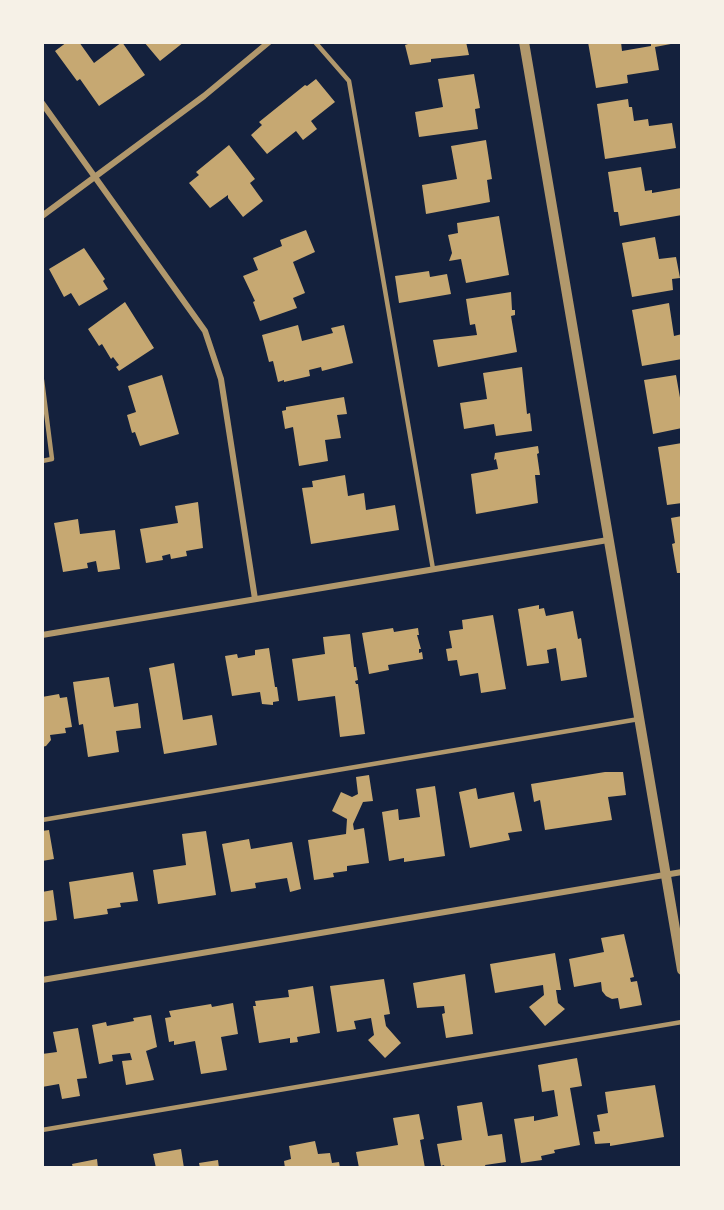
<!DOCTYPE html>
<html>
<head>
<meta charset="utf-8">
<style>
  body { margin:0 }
  #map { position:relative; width:724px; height:1210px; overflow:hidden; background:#14213d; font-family:Barlow,sans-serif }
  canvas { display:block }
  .frame { position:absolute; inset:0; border:44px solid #f6f1e7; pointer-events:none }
</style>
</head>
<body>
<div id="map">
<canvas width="724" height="1210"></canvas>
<div class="frame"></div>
</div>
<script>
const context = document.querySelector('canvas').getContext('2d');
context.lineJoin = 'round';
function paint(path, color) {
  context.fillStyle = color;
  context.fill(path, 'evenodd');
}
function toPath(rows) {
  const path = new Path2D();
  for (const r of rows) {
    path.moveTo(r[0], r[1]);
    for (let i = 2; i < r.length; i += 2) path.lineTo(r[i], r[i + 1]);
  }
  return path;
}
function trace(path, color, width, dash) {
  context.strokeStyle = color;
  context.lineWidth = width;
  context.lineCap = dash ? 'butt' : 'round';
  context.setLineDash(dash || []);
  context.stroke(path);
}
paint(toPath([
  [67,42,79,42,94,63,122,42,145,75,99,106,80,79,77,81,55,51],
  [144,42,184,42,160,61],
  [408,42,466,42,469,55,431,59,431,62,410,65,405,45,408,44],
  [588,42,621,42,622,51,651,46,651,42,676,43,655,47,659,70,627,75,628,83,596,88],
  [474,74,480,108,475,109,478,129,419,137,415,112,443,107,438,79],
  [316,79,335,102,311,121,317,129,303,140,296,131,267,154,251,135,262,125,259,122,305,85,307,86],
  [628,99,629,107,632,107,634,121,648,119,649,126,672,123,676,148,605,159,597,104],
  [486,140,492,179,487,180,490,202,426,214,422,185,457,179,451,146],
  [229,145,255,179,250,183,263,201,243,217,228,198,228,195,210,208,189,183,199,175,196,172],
  [641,167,645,191,652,190,652,193,681,188,682,215,620,226,618,212,614,212,608,172],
  [499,216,509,275,466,283,461,259,449,261,452,253,448,235,458,233,457,223],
  [306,230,315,252,293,262,305,293,293,298,297,308,260,321,253,302,255,301,243,276,258,270,253,258,282,246,280,240],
  [655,237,659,259,676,257,680,278,672,279,673,290,632,297,622,243],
  [84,248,105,279,103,281,108,289,79,306,71,293,64,297,49,269],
  [429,271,430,277,447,274,451,294,399,303,395,276],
  [511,292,512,310,515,310,515,315,511,316,517,352,438,367,433,340,477,335,475,324,470,325,466,299],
  [125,302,154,348,119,371,116,367,119,365,113,357,111,359,102,344,99,346,88,329],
  [669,303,674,336,682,334,682,359,642,366,632,310],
  [298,325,302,341,333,333,331,328,344,325,353,363,322,371,321,367,309,370,310,376,284,382,284,380,278,382,273,361,269,362,262,335],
  [522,367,527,414,530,413,532,431,496,436,494,424,464,429,460,403,487,399,483,373],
  [162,375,179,434,140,446,135,432,132,433,127,415,136,412,128,386],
  [676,375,682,409,682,428,653,434,644,380],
  [344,397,347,414,337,415,341,438,325,440,328,461,299,466,293,427,285,429,282,411,286,410,286,407],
  [682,443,682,503,667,505,658,447],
  [538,446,539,453,537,454,540,475,535,475,538,503,476,514,471,474,498,469,496,459,494,460,495,453],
  [345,475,348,496,364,493,366,510,395,505,399,530,311,544,302,488,313,487,312,481],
  [198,502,203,548,186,551,187,556,171,559,170,554,162,556,163,560,146,563,140,529,178,523,175,506],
  [682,516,682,573,677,573,672,544,675,543,671,518],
  [78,519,80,534,115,530,120,569,98,572,96,561,87,563,88,568,63,572,54,523],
  [539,605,539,609,544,608,546,616,573,611,578,639,581,638,587,677,561,681,556,648,547,650,549,663,527,666,518,609],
  [493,615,506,689,481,693,478,673,460,676,457,660,448,661,446,649,452,648,449,631,463,629,462,620],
  [393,628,394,632,418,628,419,635,417,635,421,649,419,649,419,653,422,652,423,659,388,665,389,670,369,674,362,633],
  [350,634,354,667,356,667,358,680,355,681,356,684,358,684,365,734,340,737,335,696,298,701,292,659,325,654,323,637],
  [269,648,275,687,277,687,279,701,273,702,273,705,262,704,260,692,232,696,225,656,237,654,238,658,255,655,255,650],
  [174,663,183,720,212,715,217,745,164,754,149,668],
  [109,677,114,707,138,703,141,728,116,731,119,752,88,757,83,724,79,725,73,682],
  [59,694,60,698,67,697,72,727,65,728,66,733,50,735,51,740,46,746,42,747,42,697],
  [605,772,623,772,626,795,608,797,612,820,545,830,540,800,534,802,531,784],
  [369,775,373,801,363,802,353,824,354,830,364,828,369,863,347,866,347,871,333,873,334,877,314,880,308,840,346,834,347,819,332,811,341,792,352,797,358,794,356,777],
  [435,786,445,856,404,862,404,858,389,861,382,812,398,809,399,820,420,817,416,789],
  [476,788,478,799,514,792,522,831,508,833,510,840,470,848,459,792],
  [49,830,54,859,42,861,42,831],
  [206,831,216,895,158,904,153,870,186,865,182,834],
  [249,839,251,849,292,842,301,889,290,892,287,878,255,883,256,888,231,892,222,844],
  [133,872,138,901,120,903,121,907,107,909,108,914,74,919,69,882],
  [53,890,57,920,42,922,42,892],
  [624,934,634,977,630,978,631,982,637,981,642,1005,620,1009,618,998,612,999,606,996,602,991,601,982,574,987,569,959,604,952,601,938],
  [555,953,561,990,556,990,558,1003,565,1009,545,1026,529,1007,544,995,543,985,495,993,490,964],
  [465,974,473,1034,446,1038,442,1014,445,1013,444,1006,417,1008,413,983],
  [384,979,390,1014,384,1015,386,1026,401,1043,385,1058,368,1040,374,1035,371,1018,354,1021,356,1029,337,1032,330,986],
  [313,986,320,1033,297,1037,298,1042,290,1043,290,1038,259,1043,253,1006,256,1006,255,1001,289,997,288,990],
  [233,1003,238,1034,221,1037,227,1070,201,1074,195,1041,174,1045,174,1041,169,1042,165,1018,171,1017,169,1011,211,1004,212,1007],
  [151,1015,157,1047,146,1051,154,1080,126,1085,122,1061,132,1060,130,1053,112,1055,113,1061,99,1064,92,1025,106,1022,107,1026,134,1021,133,1018],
  [78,1028,87,1078,77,1079,80,1096,62,1099,59,1084,42,1087,42,1054,57,1052,53,1032],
  [577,1058,582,1086,570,1088,580,1145,554,1150,555,1153,541,1156,542,1160,521,1163,514,1119,534,1116,534,1121,558,1116,554,1090,542,1092,538,1065],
  [655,1085,664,1137,610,1146,610,1143,595,1144,593,1132,600,1131,597,1115,608,1113,605,1092],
  [482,1102,488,1136,502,1134,506,1162,485,1165,486,1168,445,1168,444,1165,441,1166,437,1144,462,1140,457,1106],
  [419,1114,424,1139,420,1140,425,1168,359,1168,356,1152,398,1145,393,1118],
  [315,1141,318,1154,330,1153,332,1163,339,1162,340,1168,285,1168,284,1161,291,1159,289,1146],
  [181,1149,184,1168,156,1168,153,1154],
  [97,1159,98,1168,73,1168,72,1164],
  [218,1160,219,1168,200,1168,199,1163]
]), '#c6a872');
trace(toPath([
  [315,42,349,81,433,569],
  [42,380,52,459,42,461],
  [42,820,639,719],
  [42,1130,682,1022]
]), '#b1986c', 4.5);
trace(toPath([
  [42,103,205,331,221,379,255,599],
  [42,216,204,96,269,42],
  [42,635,608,540],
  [42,980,682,872]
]), '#b1986c', 6);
trace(toPath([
  [524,42,682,970]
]), '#b1986c', 10);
</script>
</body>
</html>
